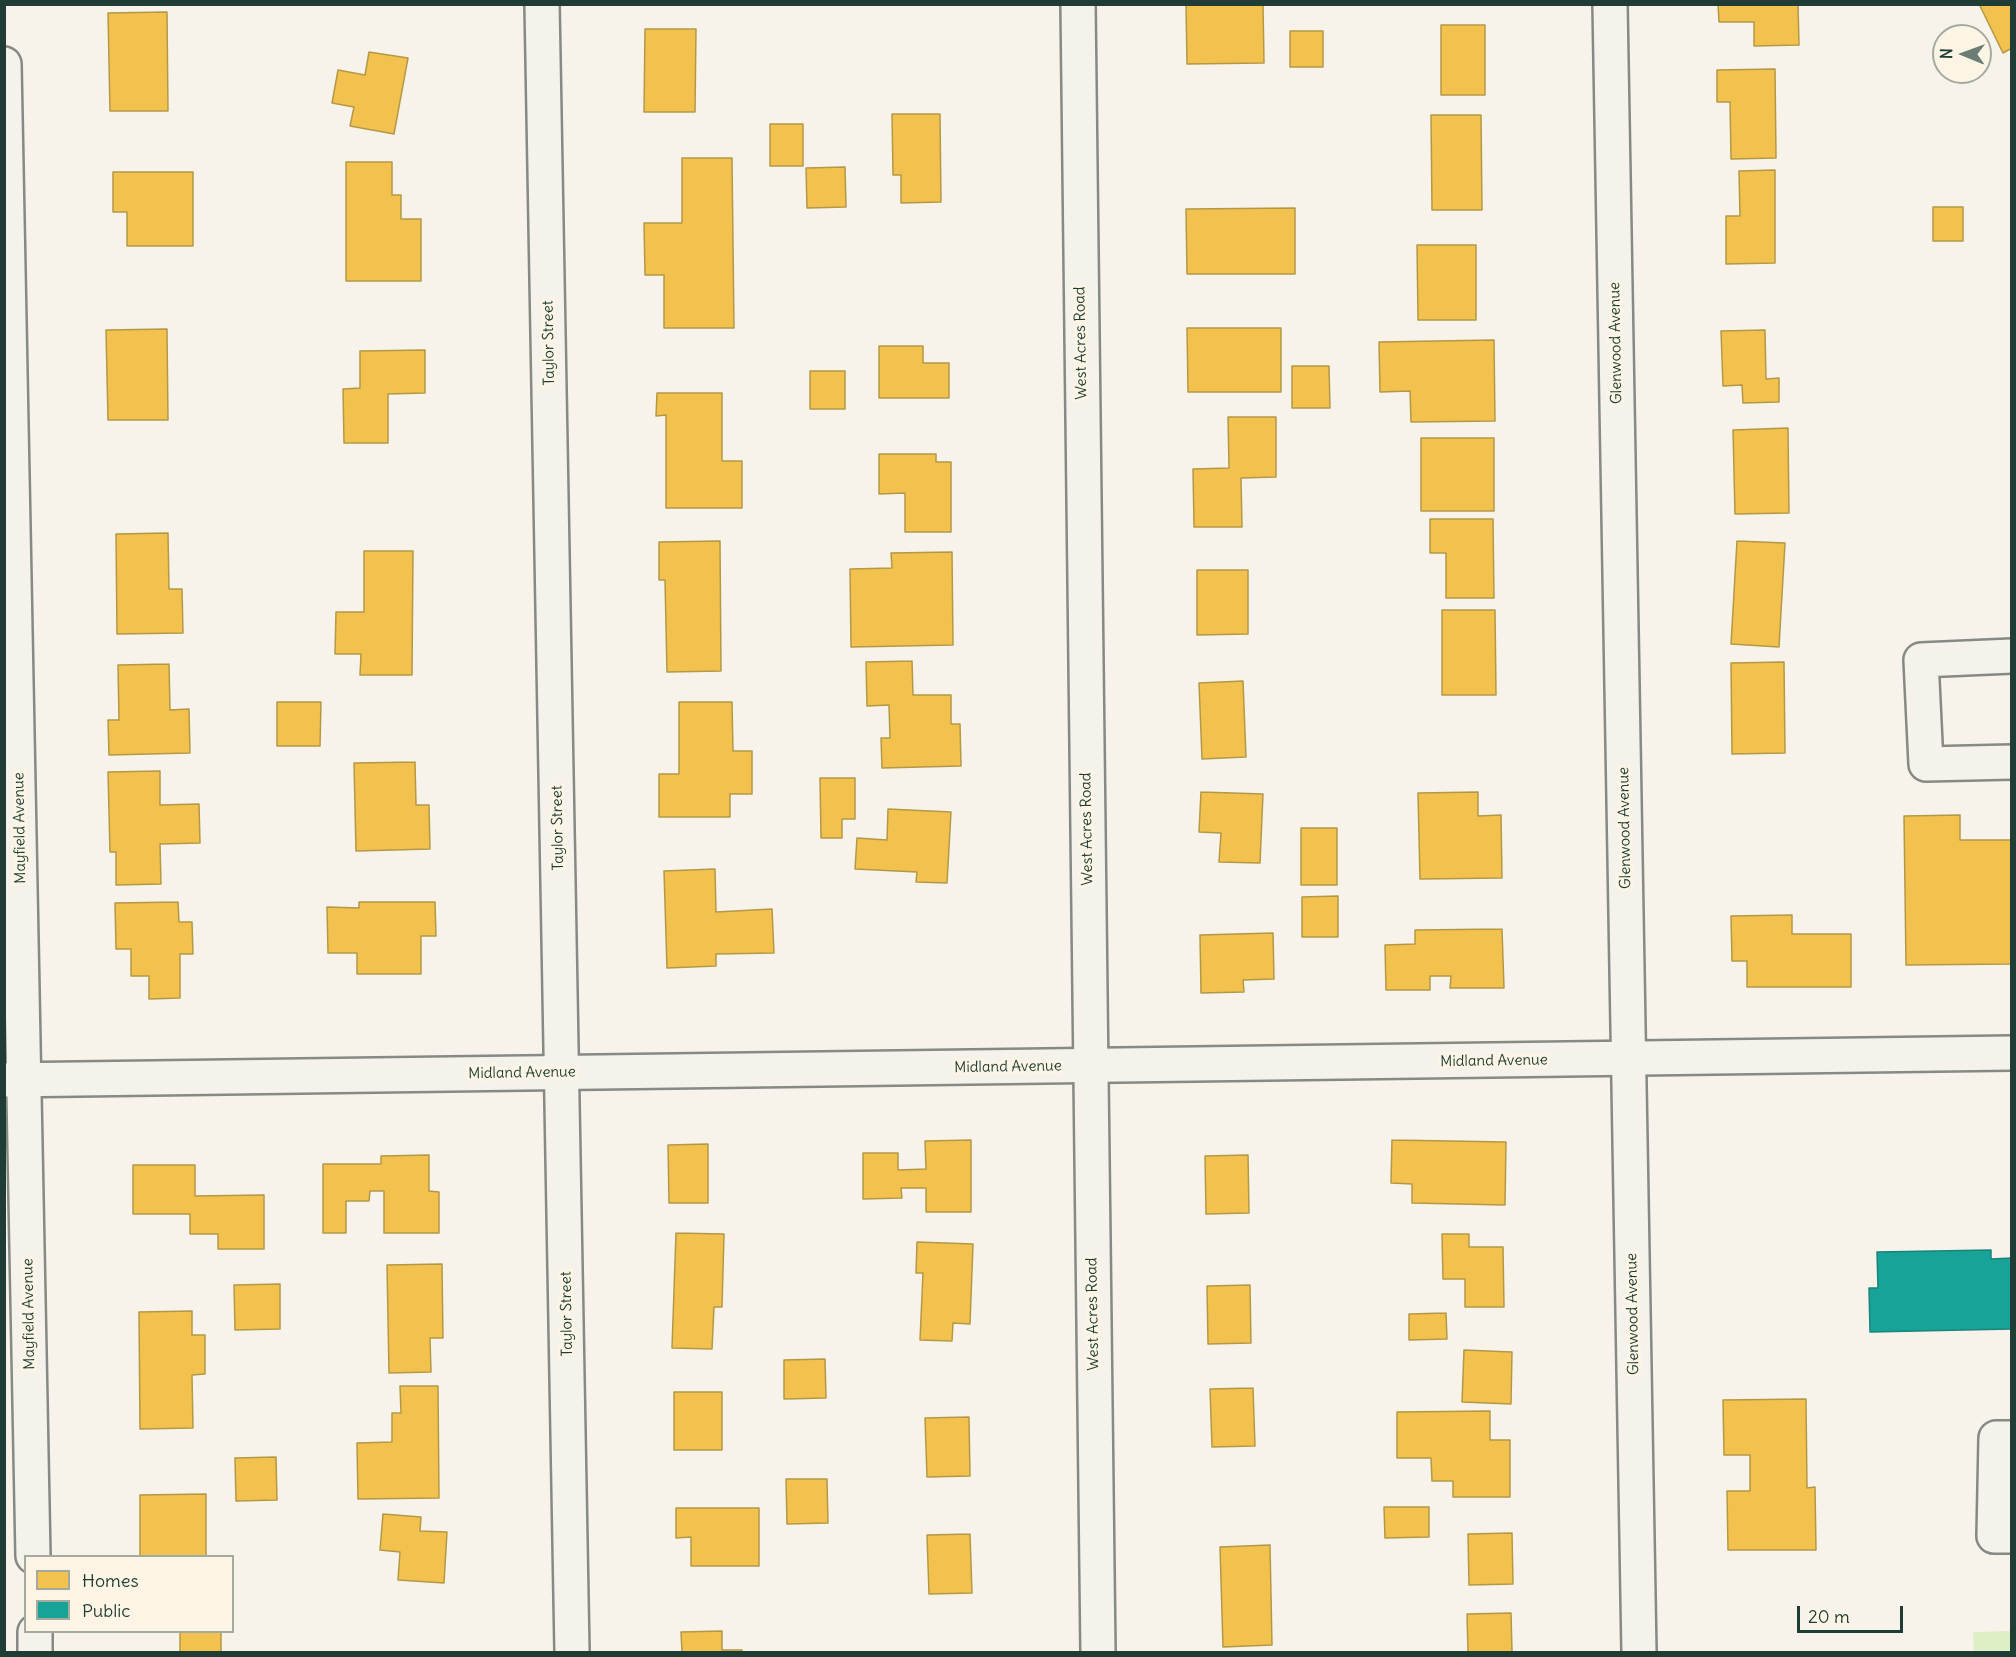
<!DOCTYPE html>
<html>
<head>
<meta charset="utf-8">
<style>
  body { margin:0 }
  #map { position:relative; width:2016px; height:1657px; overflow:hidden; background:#f7f3ea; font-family:Delius,sans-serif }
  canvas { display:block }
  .frame { position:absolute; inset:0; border:6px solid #1f3d34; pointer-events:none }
  .legend { position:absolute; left:24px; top:1555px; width:210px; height:78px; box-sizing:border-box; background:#fcf5e5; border:2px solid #a4ab9e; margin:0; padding:8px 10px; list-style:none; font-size:18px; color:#1f3d34 }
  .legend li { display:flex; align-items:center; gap:12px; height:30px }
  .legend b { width:30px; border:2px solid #a4ab9e }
  .north { position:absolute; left:1932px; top:24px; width:60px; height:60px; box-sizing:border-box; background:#fcf5e5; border:2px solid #a4ab9e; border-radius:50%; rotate:271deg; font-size:16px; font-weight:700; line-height:24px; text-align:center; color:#1f3d34 }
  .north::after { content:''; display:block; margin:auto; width:21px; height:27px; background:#6b7d74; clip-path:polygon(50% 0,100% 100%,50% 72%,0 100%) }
  .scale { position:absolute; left:1797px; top:1606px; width:106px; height:27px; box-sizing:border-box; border:3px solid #1f3d34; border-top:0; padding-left:8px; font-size:18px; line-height:21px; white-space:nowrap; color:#1f3d34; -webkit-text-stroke:4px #fcf5e5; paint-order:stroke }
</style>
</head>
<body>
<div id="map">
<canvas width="2016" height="1657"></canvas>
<div class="frame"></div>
<ul class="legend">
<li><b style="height:16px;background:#f2c14e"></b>Homes</li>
<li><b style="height:16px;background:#17a398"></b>Public</li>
</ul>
<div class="north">N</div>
<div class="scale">20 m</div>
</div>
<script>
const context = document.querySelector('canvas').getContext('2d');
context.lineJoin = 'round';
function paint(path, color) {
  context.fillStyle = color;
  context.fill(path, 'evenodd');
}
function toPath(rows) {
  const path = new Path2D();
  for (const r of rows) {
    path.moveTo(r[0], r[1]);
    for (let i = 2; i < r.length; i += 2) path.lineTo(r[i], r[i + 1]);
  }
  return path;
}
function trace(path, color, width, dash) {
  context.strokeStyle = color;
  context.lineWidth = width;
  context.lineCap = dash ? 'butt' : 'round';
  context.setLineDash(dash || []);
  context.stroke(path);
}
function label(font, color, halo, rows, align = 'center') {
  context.font = font + ' Delius,sans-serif';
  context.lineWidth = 6;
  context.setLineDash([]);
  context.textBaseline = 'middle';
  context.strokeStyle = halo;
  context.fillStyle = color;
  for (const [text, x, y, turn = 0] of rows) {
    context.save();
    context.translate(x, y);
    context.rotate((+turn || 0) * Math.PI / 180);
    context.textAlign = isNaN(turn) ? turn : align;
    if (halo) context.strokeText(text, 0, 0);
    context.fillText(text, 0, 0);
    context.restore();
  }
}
paint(toPath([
  [2011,1631,2011,1652,1974,1652,1973,1632]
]), '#dcefc5');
const homes = toPath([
  [1263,4,1264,63,1187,64,1186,5,1263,4],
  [1718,4,1798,4,1799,45,1754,46,1754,22,1719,22,1718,4],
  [1979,4,2012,4,2012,48,2003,53,1979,4],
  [167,12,168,111,110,111,108,13,167,12],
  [1441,25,1485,25,1485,95,1441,95,1441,25],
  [645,29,696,29,695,112,644,112,645,29],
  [1290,31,1323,31,1323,67,1290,67,1290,31],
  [369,52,408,58,394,134,350,126,354,107,332,103,338,70,365,75,369,52],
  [1775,69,1776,158,1731,159,1730,102,1717,102,1717,70,1775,69],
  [892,114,940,114,941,202,901,203,901,175,893,175,892,114],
  [1431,115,1481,115,1482,210,1432,210,1431,115],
  [770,124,803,124,803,166,770,166,770,124],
  [682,158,732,158,734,328,664,328,664,275,645,275,644,223,682,223,682,158],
  [346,162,392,162,392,195,401,195,401,219,421,219,421,281,346,281,346,162],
  [845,167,846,207,807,208,806,168,845,167],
  [1775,170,1775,263,1726,264,1726,216,1740,216,1739,171,1775,170],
  [113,172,193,172,193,246,127,246,127,212,113,212,113,172],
  [1933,207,1963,207,1963,241,1933,241,1933,207],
  [1295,208,1295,274,1187,274,1186,209,1295,208],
  [1417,245,1476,245,1476,320,1418,320,1417,245],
  [1187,328,1281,328,1281,392,1188,392,1187,328],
  [167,329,168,420,108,420,106,330,167,329],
  [1765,330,1766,379,1779,378,1779,402,1743,403,1742,385,1723,386,1721,331,1765,330],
  [1494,340,1495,421,1411,422,1410,391,1380,392,1379,342,1494,340],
  [879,346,923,346,923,363,949,363,949,398,879,398,879,346],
  [425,350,425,393,388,394,388,443,344,443,343,389,360,388,360,351,425,350],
  [1292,366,1329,366,1330,408,1292,408,1292,366],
  [810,371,845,371,845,409,810,409,810,371],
  [657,393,722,393,722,461,742,461,742,508,666,508,666,415,656,416,657,393],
  [1228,417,1276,417,1276,477,1241,478,1242,527,1194,527,1193,469,1229,468,1228,417],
  [1788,428,1789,513,1735,514,1733,430,1788,428],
  [1421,438,1494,438,1494,511,1421,511,1421,438],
  [879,454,936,454,936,462,951,462,951,532,905,532,905,493,879,494,879,454],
  [1430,519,1493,519,1494,598,1446,598,1446,553,1430,553,1430,519],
  [168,533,169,589,182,589,183,633,117,634,116,534,168,533],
  [720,541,721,671,667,672,665,580,659,580,659,542,720,541],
  [1737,541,1785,543,1779,647,1731,644,1737,541],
  [364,551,413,551,412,675,360,675,361,654,335,654,336,612,364,612,364,551],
  [952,552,953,645,851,647,850,569,892,568,891,553,952,552],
  [1197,570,1248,570,1248,634,1197,635,1197,570],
  [1442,610,1495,610,1496,695,1442,695,1442,610],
  [912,661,913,695,951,695,951,724,960,724,961,766,882,768,881,738,890,738,889,705,867,706,866,662,912,661],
  [1784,662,1785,753,1732,754,1731,663,1784,662],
  [169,664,170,710,189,709,190,753,109,755,108,720,119,720,118,665,169,664],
  [1243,681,1246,757,1202,759,1199,683,1243,681],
  [277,702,321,702,320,746,277,746,277,702],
  [679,702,732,702,733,751,752,751,752,794,730,794,730,817,659,817,659,774,679,774,679,702],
  [415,762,416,805,429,805,430,849,356,851,354,763,415,762],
  [160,771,160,805,199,804,200,843,160,844,161,884,116,885,116,852,110,852,108,772,160,771],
  [820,778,855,778,855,819,842,819,842,838,821,838,820,778],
  [1201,792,1263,794,1260,863,1219,862,1221,833,1199,832,1201,792],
  [1478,792,1478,816,1501,815,1502,878,1420,879,1418,793,1478,792],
  [888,809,951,812,947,883,916,882,917,872,855,869,857,838,887,840,888,809],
  [1960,815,1960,840,2012,840,2012,964,1906,965,1904,816,1960,815],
  [1301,828,1337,828,1337,885,1301,885,1301,828],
  [715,869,716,912,772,909,774,953,716,954,716,966,667,968,664,871,715,869],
  [1338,896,1338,937,1302,937,1302,897,1338,896],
  [178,902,179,922,192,922,193,954,180,954,180,998,149,999,149,976,131,976,131,949,116,949,115,903,178,902],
  [359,902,435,902,436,936,421,936,421,974,357,974,357,953,328,953,327,907,359,908,359,902],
  [1792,915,1792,934,1851,934,1851,987,1747,987,1747,961,1732,961,1731,916,1792,915],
  [1502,929,1504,988,1450,988,1451,976,1430,976,1430,990,1386,990,1385,945,1415,944,1415,930,1502,929],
  [1273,933,1274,979,1243,980,1244,992,1201,993,1200,935,1273,933],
  [971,1140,971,1212,926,1212,926,1188,901,1188,902,1198,863,1199,863,1153,898,1153,898,1170,926,1169,925,1141,971,1140],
  [1392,1140,1506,1142,1505,1205,1412,1203,1412,1184,1391,1183,1392,1140],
  [708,1144,708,1203,669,1203,668,1145,708,1144],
  [429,1155,429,1191,439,1192,439,1233,384,1233,384,1191,370,1191,369,1201,346,1201,346,1233,323,1233,323,1164,381,1164,381,1156,429,1155],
  [1248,1155,1249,1213,1206,1214,1205,1156,1248,1155],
  [133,1165,195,1165,195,1196,264,1195,264,1249,218,1249,218,1234,190,1234,190,1214,133,1214,133,1165],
  [676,1233,724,1234,722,1307,714,1307,712,1349,672,1348,676,1233],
  [1442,1234,1469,1234,1469,1247,1503,1247,1504,1307,1465,1307,1465,1279,1443,1279,1442,1234],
  [917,1242,973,1244,970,1324,953,1323,952,1341,920,1340,923,1273,916,1273,917,1242],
  [442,1264,443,1338,430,1338,431,1372,389,1373,387,1265,442,1264],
  [280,1284,280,1329,235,1330,234,1285,280,1284],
  [1250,1285,1251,1343,1208,1344,1207,1286,1250,1285],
  [192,1311,192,1335,205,1335,205,1374,192,1375,193,1428,140,1429,139,1312,192,1311],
  [1446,1313,1447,1339,1409,1340,1409,1314,1446,1313],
  [1464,1350,1512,1352,1511,1404,1462,1402,1464,1350],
  [825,1359,826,1398,784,1399,784,1360,825,1359],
  [400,1386,438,1386,439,1498,358,1499,357,1443,392,1442,392,1413,401,1413,400,1386],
  [1253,1388,1255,1446,1212,1447,1210,1389,1253,1388],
  [674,1392,722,1392,722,1450,674,1450,674,1392],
  [1806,1399,1807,1488,1815,1487,1816,1550,1728,1550,1727,1491,1750,1491,1750,1455,1724,1455,1723,1400,1806,1399],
  [1490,1411,1490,1440,1510,1440,1510,1497,1453,1497,1453,1481,1432,1481,1431,1458,1397,1458,1397,1412,1490,1411],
  [969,1417,970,1476,927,1477,925,1418,969,1417],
  [276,1457,277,1500,236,1501,235,1458,276,1457],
  [786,1479,827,1479,828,1523,787,1524,786,1479],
  [206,1494,206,1556,140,1556,140,1495,206,1494],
  [1384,1507,1429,1507,1429,1537,1385,1538,1384,1507],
  [676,1508,759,1508,759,1566,691,1566,691,1537,676,1538,676,1508],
  [383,1514,421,1517,420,1531,447,1532,444,1583,398,1580,400,1552,380,1550,383,1514],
  [1512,1533,1513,1584,1469,1585,1468,1534,1512,1533],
  [970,1534,972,1593,929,1594,927,1535,970,1534],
  [1270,1545,1272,1645,1223,1647,1220,1547,1270,1545],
  [1511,1613,1512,1652,1468,1652,1467,1614,1511,1613],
  [722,1631,722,1650,742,1650,742,1652,682,1652,681,1632,722,1631],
  [180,1632,221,1632,221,1652,180,1652,180,1632]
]);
paint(homes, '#f2c14e');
trace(homes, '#b39946', 1.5);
const public = toPath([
  [1991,1250,1991,1259,2012,1258,2011,1329,1870,1332,1869,1288,1878,1288,1877,1252,1991,1250]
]);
paint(public, '#17a398');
trace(public, '#19847a', 1.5);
const minor = toPath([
  [542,4,572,1652],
  [1078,4,1098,1652],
  [1610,4,1639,1652],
  [4,64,33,1556],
  [2012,656,1921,660,1926,764,2012,762],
  [2012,1438,1996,1438,1994,1536,2012,1536],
  [35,1632,35,1652]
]);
const major = toPath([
  [4,1080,2012,1053]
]);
trace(minor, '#868984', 38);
trace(major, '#868984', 38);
trace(minor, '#f5f2ec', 33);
trace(major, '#f5f2ec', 33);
label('15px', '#1f3d34', '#fcf5e5', [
  ["Taylor Street",549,343,-91],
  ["West Acres Road",1081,343,-91],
  ["Glenwood Avenue",1616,343,-91],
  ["Mayfield Avenue",20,828,-91],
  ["Taylor Street",558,828,-91],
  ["Glenwood Avenue",1625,828,-91],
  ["West Acres Road",1087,829,-91],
  ["Midland Avenue",1494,1061,-1],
  ["Midland Avenue",1008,1067,-1],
  ["Midland Avenue",522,1073,-1],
  ["Mayfield Avenue",29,1314,-91],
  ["Taylor Street",567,1314,-91],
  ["West Acres Road",1093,1314,-91],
  ["Glenwood Avenue",1633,1314,-91]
]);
</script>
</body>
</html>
